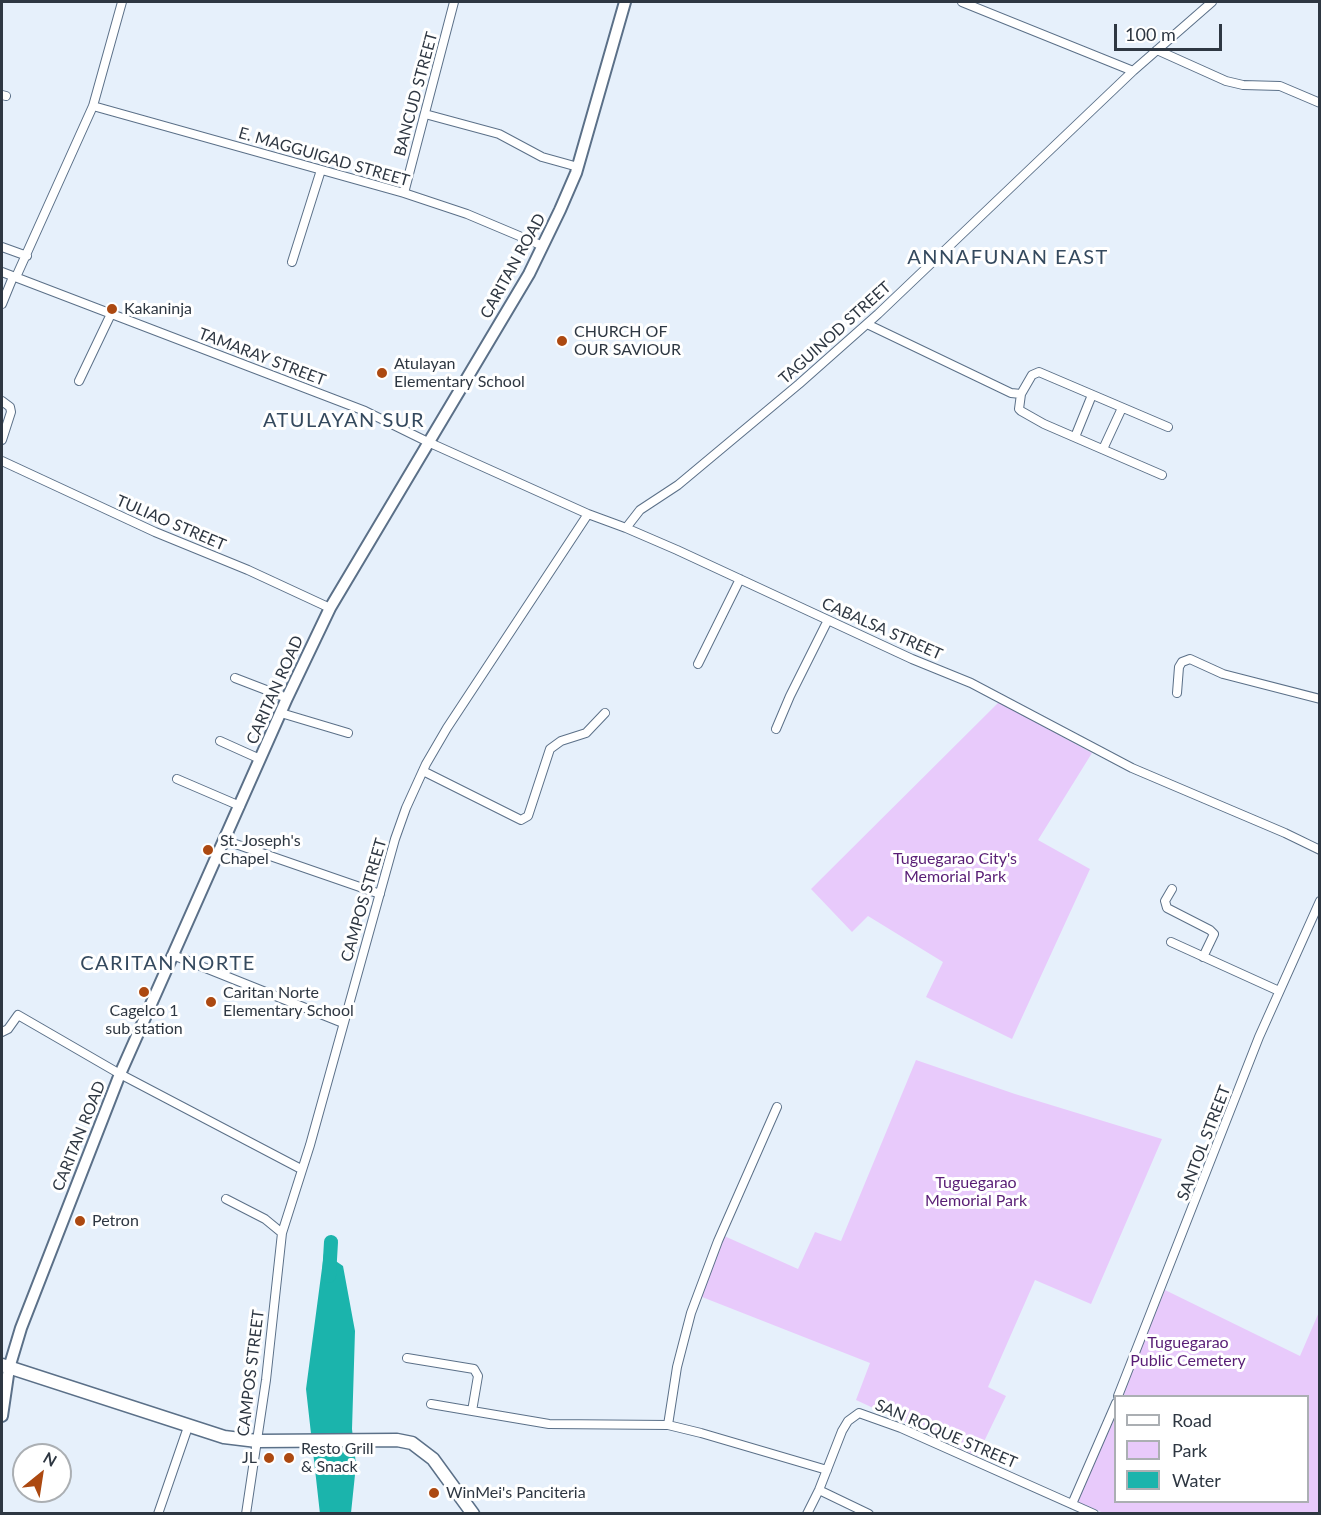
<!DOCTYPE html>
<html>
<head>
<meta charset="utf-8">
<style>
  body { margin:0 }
  #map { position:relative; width:1321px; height:1515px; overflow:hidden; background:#e6f0fb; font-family:Lato,sans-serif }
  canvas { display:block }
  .frame { position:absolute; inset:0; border:3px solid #2e3742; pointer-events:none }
  .legend { position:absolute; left:1114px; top:1395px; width:195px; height:108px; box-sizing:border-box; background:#fff; border:2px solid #abafb3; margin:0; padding:8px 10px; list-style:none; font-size:18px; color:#2e3742 }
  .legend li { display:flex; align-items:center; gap:12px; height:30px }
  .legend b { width:30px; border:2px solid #abafb3 }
  .north { position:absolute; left:12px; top:1443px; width:60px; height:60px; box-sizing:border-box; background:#fff; border:2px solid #abafb3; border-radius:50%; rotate:30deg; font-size:16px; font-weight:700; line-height:24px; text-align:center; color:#2e3742 }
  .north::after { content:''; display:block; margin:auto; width:21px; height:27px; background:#ac4911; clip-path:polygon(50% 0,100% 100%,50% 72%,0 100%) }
  .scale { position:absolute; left:1114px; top:24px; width:108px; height:27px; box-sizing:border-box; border:3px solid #2e3742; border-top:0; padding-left:8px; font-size:18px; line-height:21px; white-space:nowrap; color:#2e3742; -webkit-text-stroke:4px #fff; paint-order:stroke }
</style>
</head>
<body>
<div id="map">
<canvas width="1321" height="1515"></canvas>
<div class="frame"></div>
<ul class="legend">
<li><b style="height:8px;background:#fff"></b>Road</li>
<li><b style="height:16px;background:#e8cafb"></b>Park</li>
<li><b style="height:16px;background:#1bb4ac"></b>Water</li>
</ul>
<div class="north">N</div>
<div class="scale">100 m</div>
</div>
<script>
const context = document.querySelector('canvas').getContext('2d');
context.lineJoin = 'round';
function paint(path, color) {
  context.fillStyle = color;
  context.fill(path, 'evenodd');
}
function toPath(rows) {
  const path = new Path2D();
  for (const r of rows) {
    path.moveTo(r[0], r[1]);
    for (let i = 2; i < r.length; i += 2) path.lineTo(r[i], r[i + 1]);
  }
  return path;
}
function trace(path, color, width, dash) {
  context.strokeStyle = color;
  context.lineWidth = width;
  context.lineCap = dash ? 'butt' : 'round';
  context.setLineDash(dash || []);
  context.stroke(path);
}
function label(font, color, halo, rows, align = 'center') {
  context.font = font + ' Lato,sans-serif';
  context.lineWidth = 6;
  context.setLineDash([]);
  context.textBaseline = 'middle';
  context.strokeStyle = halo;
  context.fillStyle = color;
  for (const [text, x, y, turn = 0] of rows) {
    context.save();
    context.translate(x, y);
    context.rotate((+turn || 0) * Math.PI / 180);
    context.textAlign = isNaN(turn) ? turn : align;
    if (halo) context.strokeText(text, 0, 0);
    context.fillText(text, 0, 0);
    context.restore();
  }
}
paint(toPath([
  [999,702,1092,753,1038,840,1090,869,1012,1039,926,997,943,962,868,916,852,932,811,889],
  [916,1060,1015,1094,1162,1139,1091,1304,1035,1280,988,1387,1006,1396,977,1456,856,1400,870,1363,702,1297,722,1235,798,1269,815,1232,841,1241],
  [1165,1290,1300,1356,1319,1312,1319,1513,1106,1514,1078,1502,1115,1410,1116,1502,1308,1502,1308,1396,1121,1396]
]), '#e8cafb');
paint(toPath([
  [324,1253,343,1266,355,1331,352,1429,356,1465,351,1513,320,1514,306,1389]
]), '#1bb4ac');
trace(toPath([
  [329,1276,331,1242]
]), '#1bb4ac', 14);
const minor = toPath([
  [962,2,1133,71],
  [1157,50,1226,81,1243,85,1280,86,1320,103],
  [2,95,6,96],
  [93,106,404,193,467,214,543,246],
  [425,114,499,134,542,157,578,167],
  [404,193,454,2],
  [2,247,27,256],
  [292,262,321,170],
  [2,272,365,411,428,442,588,514,626,528,677,550,912,659,971,683,1132,768,1285,833,1320,850],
  [16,277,93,106,122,2],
  [2,304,13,277],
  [867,324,1011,393,1021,394,1032,375,1039,372,1168,427],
  [79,381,111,314],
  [1021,394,1019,409,1021,411,1044,424,1162,475],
  [2,401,10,407,11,412,2,440],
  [1075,437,1092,395],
  [1103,449,1122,408],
  [2,461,155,532,248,570,330,608],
  [626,528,640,510,678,485,799,384,878,314,1133,71,1212,2],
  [698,664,740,579],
  [235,678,287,698],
  [1177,693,1179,667,1182,662,1190,659,1223,674,1320,699],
  [281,713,348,733],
  [776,729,790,696,828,620],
  [220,741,260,759],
  [423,771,521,820,528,816,550,749,561,741,586,733,605,713],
  [177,779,240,806],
  [224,840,380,894],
  [1172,889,1165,901,1167,908,1210,930,1214,934,1203,957],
  [1171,942,1279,991],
  [173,955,343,1023],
  [2,1032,8,1029,18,1015,120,1074,301,1169],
  [226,1199,265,1219,282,1233],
  [407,1358,474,1369,478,1376,472,1411],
  [1118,1396,1259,1037,1320,901],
  [431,1404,549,1424,668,1425,701,1433,827,1470],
  [668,1425,677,1367,691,1313,718,1241,777,1107],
  [819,1490,869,1514],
  [1072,1504,1116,1403],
  [158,1514,188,1427],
  [246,1514,266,1380,282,1233,310,1145,395,839,406,808,426,764,447,728,588,514],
  [807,1514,819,1490,842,1431,848,1421,859,1413,901,1428,1094,1514]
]);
const major = toPath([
  [2,1416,9,1368,21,1328,120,1074,287,698,330,608,529,274,560,210,576,173,625,2]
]);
const highway = toPath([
  [2,1365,224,1437,257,1441,397,1440,412,1443,433,1459,473,1514]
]);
trace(minor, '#5b7088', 10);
trace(major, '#5b7088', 14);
trace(highway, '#5b7088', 15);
trace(minor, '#fff', 8);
trace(major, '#fff', 10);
trace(highway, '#fff', 12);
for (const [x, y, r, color] of [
  [112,309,6,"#ac4911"],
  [562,341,6,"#ac4911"],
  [382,373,6,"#ac4911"],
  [208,850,6,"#ac4911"],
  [144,992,6,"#ac4911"],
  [211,1002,6,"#ac4911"],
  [80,1221,6,"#ac4911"],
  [269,1458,6,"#ac4911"],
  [289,1458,6,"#ac4911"],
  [434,1493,6,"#ac4911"]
]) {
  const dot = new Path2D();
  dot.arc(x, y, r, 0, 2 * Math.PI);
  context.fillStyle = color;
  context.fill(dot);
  trace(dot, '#fff', 2);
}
label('16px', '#2e3742', '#fff', [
  ["BANCUD STREET",416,94,-75],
  ["E. MAGGUIGAD STREET",324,157,16],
  ["CARITAN ROAD",513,266,-61],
  ["TAGUINOD STREET",835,333,-42],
  ["TAMARAY STREET",262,357,21],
  ["TULIAO STREET",171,523,23],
  ["CABALSA STREET",882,629,24],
  ["CARITAN ROAD",275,690,-66],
  ["CAMPOS STREET",364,900,-74],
  ["CARITAN ROAD",79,1136,-68],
  ["SANTOL STREET",1204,1143,-69],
  ["CAMPOS STREET",251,1373,-83],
  ["SAN ROQUE STREET",946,1434,23]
]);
label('16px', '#2e3742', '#fff', [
  ["Kakaninja",124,309],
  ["CHURCH OF",574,332],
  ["OUR SAVIOUR",574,350],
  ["Atulayan",394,364],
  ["Elementary School",394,382],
  ["St. Joseph's",220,841],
  ["Chapel",220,859],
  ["Caritan Norte",223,993],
  ["Elementary School",223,1011],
  ["Cagelco 1",144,1011,"center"],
  ["sub station",144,1029,"center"],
  ["Petron",92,1221],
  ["Resto Grill",301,1449],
  ["& Snack",301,1467],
  ["JL",257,1458,"right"],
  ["WinMei's Panciteria",446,1493]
], 'left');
label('16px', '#581d75', '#fff', [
  ["Tuguegarao City's",955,859],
  ["Memorial Park",955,877],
  ["Tuguegarao",976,1183],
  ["Memorial Park",976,1201],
  ["Tuguegarao",1188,1343],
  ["Public Cemetery",1188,1361]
]);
context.letterSpacing = '1.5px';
label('20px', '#34495e', '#fff', [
  ["ANNAFUNAN EAST",1008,258],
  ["ATULAYAN SUR",344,421],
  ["CARITAN NORTE",168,964]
]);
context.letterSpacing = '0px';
</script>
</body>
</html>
